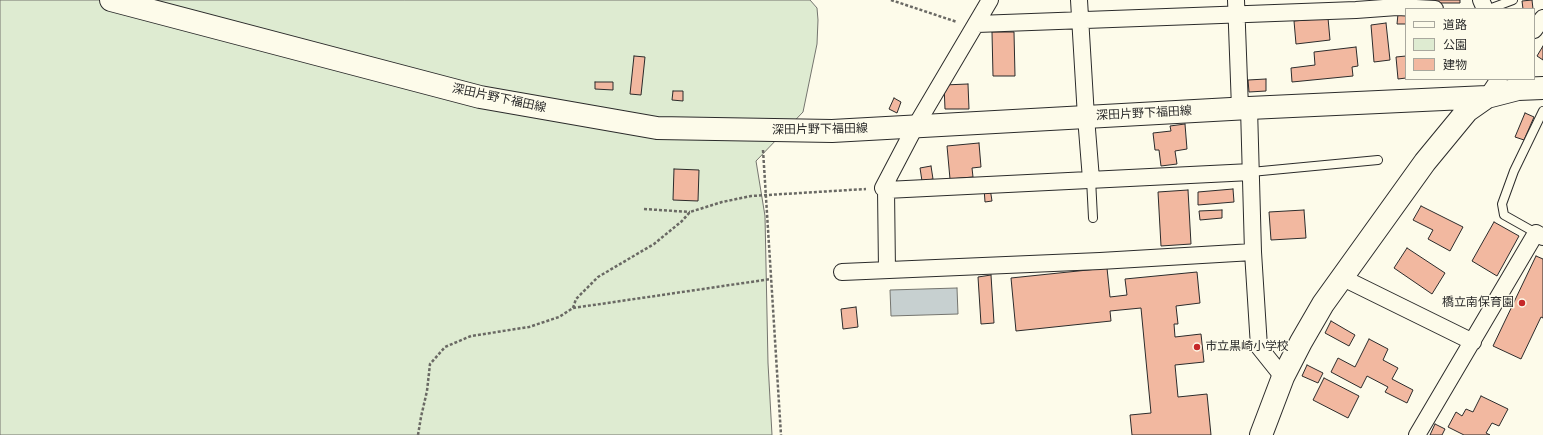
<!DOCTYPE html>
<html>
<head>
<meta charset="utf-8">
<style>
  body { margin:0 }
  #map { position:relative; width:1543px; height:435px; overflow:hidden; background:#fdfbea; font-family:Jost,"Noto Sans JP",sans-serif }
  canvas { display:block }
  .legend { position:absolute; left:1405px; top:8px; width:130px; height:72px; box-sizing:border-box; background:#fdfbea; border:1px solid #a9a89e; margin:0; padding:5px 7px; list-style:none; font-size:12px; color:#2b2b2b }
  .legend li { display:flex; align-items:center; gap:8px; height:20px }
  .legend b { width:20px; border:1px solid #a9a89e }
</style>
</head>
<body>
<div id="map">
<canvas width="1543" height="435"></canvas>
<ul class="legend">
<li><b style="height:5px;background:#fdfbea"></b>道路</li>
<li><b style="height:11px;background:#deebd1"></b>公園</li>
<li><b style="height:11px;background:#f2b8a0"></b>建物</li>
</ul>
</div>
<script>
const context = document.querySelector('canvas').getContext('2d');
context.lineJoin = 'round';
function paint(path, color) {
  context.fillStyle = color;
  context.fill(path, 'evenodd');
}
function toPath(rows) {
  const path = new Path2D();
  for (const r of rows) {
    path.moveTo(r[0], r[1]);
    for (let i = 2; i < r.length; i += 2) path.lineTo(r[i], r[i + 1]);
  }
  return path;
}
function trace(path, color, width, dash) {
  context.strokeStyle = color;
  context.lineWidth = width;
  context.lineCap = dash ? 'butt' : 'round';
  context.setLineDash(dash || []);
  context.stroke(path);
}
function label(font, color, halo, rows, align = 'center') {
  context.font = font + ' Jost,"Noto Sans JP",sans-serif';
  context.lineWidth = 3;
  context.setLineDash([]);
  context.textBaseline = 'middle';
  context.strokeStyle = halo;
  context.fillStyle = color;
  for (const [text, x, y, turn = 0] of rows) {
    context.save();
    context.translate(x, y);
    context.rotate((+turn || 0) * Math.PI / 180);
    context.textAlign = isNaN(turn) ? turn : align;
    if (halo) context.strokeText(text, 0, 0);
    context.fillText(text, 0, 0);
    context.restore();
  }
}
const green = toPath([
  [0,0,810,0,817,8,818,20,817,44,803,112,756,161,765,216,768,363,772,435,0,435,0,0]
]);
paint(green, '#deebd1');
trace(green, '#74746e', 1);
const water = toPath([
  [957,288,958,314,891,316,890,290,957,288]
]);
paint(water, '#c7d0d0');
trace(water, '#74746e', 1);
const building = toPath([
  [1434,0,1460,0,1460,3,1434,3,1434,0],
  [1532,0,1533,9,1523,9,1522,1,1532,0],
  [1398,14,1406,15,1406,24,1397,24,1398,14],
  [1328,18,1330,40,1296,44,1294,21,1328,18],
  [1386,23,1390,60,1374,62,1371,25,1386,23],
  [992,32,1014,32,1015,76,993,76,992,32],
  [1543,46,1543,60,1537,56,1543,46],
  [1356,47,1358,66,1352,67,1353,76,1292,82,1291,68,1315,65,1314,52,1356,47],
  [634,56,645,57,641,95,630,94,634,56],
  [1406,56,1406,78,1398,79,1396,57,1406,56],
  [1266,79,1266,91,1249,92,1248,80,1266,79],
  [595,82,613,82,613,90,595,89,595,82],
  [968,84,969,109,945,109,944,85,968,84],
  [673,91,683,91,683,101,672,100,673,91],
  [894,98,901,102,897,113,889,109,894,98],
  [1525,113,1534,117,1524,140,1515,137,1525,113],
  [1185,124,1187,149,1175,151,1177,164,1161,166,1159,150,1155,150,1153,133,1171,131,1170,126,1185,124],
  [979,143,981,167,972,168,973,177,950,179,947,146,979,143],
  [931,166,933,179,922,181,920,168,931,166],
  [674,169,699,170,698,201,673,200,674,169],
  [984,188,990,188,992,201,985,202,984,188],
  [1233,189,1234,202,1198,205,1198,192,1233,189],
  [1188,190,1191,244,1161,246,1158,192,1188,190],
  [1421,206,1463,227,1450,251,1428,239,1433,230,1413,220,1421,206],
  [1222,210,1222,218,1200,220,1199,211,1222,210],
  [1304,210,1306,238,1271,240,1269,212,1304,210],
  [1494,222,1519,236,1497,276,1472,261,1494,222],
  [1407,248,1445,273,1432,294,1394,268,1407,248],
  [1536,256,1543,259,1543,318,1541,317,1521,359,1493,346,1536,256],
  [1107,268,1110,297,1127,295,1125,279,1197,272,1200,303,1176,306,1178,324,1174,324,1175,337,1201,334,1204,362,1175,365,1178,397,1207,394,1211,435,1132,435,1130,415,1151,413,1141,308,1110,311,1111,321,1016,331,1011,278,1107,268],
  [991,275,994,323,981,324,978,277,991,275],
  [856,307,858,327,843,329,841,309,856,307],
  [1331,321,1355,335,1349,346,1325,333,1331,321],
  [1369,339,1388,349,1383,360,1398,368,1392,379,1413,390,1407,403,1385,392,1388,387,1367,376,1361,388,1331,372,1338,358,1355,367,1369,339],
  [1307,365,1323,373,1318,383,1302,376,1307,365],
  [1324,378,1359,396,1348,418,1313,400,1324,378],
  [1481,396,1508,409,1499,426,1492,423,1486,433,1490,435,1464,435,1448,427,1456,412,1462,416,1466,409,1473,412,1481,396],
  [1435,424,1445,429,1442,435,1430,435,1435,424]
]);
paint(building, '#f2b8a0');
trace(building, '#2b2b2b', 1);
const lane = toPath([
  [1489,9,1513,0],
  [1251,172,1378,160],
  [1091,179,1093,218],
  [1536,233,1504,215,1502,204,1514,171,1543,111]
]);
const street = toPath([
  [990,0,915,127,883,188,886,190,1251,172],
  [1079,0,1086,117,1091,179],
  [1236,0,1240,108],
  [1481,0,1485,9],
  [977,24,1356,10,1397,7,1435,9],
  [1534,30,1543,18],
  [1487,97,1499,79],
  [1249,108,1253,252,1259,347,1283,377],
  [886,190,887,270],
  [842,272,1100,261,1253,252],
  [1341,277,1473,342],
  [1417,435,1536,233,1543,237]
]);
const secondary = toPath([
  [111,0,480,97,657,128,832,131,1249,108,1487,97,1518,89,1543,88],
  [1261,435,1283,377,1301,342,1323,304,1425,162,1467,111,1487,97]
]);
trace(lane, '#2b2b2b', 10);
trace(street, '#2b2b2b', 18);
trace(secondary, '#2b2b2b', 24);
trace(toPath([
  [891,0,957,22],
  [763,150,781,435],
  [644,209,690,212],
  [573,308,576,299,598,277,654,244,682,221,690,212,722,202,751,196,866,189],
  [418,435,421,417,427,391,430,364,445,347,471,336,529,327,559,317,573,308,771,279]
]), '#6a6964', 2.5, [3, 2]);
trace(lane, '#fdfbea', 8);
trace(street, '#fdfbea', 16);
trace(secondary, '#fdfbea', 22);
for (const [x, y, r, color] of [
  [1522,303,4,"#c62828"],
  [1197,347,4,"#c62828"]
]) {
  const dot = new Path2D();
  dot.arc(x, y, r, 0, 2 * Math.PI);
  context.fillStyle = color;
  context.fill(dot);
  trace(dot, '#fdfbea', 1.5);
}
label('12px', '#2b2b2b', '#fdfbea', [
  ["深田片野下福田線",499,99,12],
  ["深田片野下福田線",1144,114,-3],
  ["深田片野下福田線",820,130,-1]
]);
label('12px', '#2b2b2b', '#fdfbea', [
  ["橋立南保育園",1514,303],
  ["市立黒崎小学校",1205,347,"left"]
], 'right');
</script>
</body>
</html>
